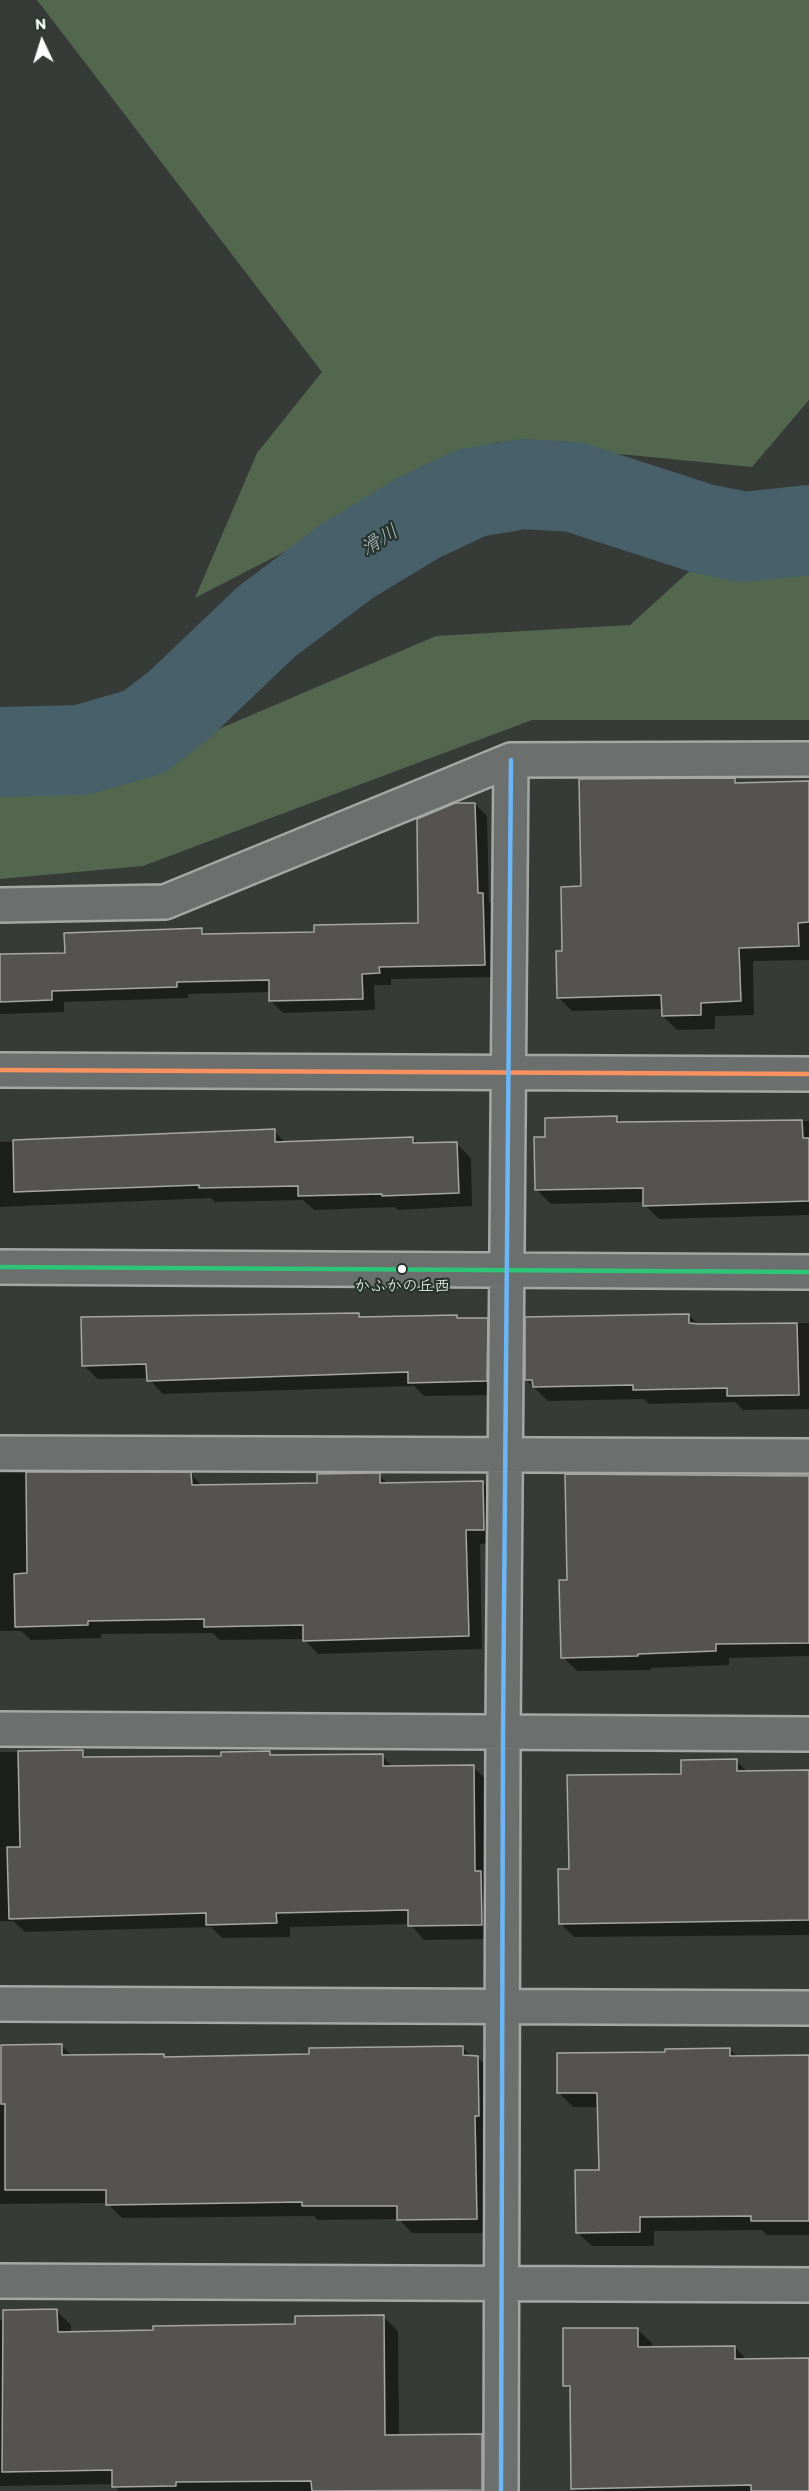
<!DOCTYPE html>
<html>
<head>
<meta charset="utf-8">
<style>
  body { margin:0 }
  #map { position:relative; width:809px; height:2491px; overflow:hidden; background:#373b38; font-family:Itim,sans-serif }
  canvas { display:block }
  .north { position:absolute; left:12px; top:12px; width:60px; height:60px; -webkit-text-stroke:4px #26332d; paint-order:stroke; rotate:356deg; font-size:16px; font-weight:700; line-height:24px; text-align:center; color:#fff }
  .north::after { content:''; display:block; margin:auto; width:21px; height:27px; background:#fff; clip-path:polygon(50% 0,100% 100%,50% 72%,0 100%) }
</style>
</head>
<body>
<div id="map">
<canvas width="809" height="2491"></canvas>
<div class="north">N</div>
</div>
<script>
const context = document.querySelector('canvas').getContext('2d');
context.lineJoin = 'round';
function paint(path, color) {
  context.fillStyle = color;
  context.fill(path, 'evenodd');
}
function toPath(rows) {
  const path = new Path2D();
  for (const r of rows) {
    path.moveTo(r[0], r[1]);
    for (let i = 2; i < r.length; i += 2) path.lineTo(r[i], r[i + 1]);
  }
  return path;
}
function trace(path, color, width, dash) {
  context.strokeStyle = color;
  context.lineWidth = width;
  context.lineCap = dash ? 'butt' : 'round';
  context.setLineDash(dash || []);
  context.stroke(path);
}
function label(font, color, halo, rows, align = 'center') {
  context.font = font + ' Itim,"Klee One",sans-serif';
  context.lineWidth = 4.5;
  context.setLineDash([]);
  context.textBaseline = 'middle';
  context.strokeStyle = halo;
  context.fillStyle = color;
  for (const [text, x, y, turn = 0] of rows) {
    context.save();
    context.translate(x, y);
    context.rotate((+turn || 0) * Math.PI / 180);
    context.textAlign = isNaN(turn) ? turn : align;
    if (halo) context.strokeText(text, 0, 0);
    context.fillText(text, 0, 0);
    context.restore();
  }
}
paint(toPath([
  [37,0,809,0,809,400,752,467,497,442,195,598,257,453,322,372],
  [809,514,809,720,532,720,143,866,0,879,0,777,109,776,436,636,630,625,727,537]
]), '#53664e');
paint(toPath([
  [734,780,739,784,809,782,809,960,753,961,754,1015,715,1016,715,1029,677,1030,663,1016,663,1009,572,1011,558,997,564,952,583,887],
  [475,804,487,816,489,901,494,907,497,977,391,979,391,985,374,985,375,1010,283,1013,271,1001,271,992,188,994,188,998,64,1002,64,1012,0,1014,0,956,66,954,202,930,208,936,315,933,420,924],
  [616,1117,623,1124,809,1121,809,1215,659,1219,645,1205,645,1202,551,1204,537,1190,547,1138],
  [274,1131,286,1143,413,1138,419,1145,457,1144,471,1158,472,1206,398,1210,395,1207,314,1210,303,1200,215,1202,211,1198,0,1207,0,1142],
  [358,1314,363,1319,456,1317,459,1320,487,1319,501,1333,501,1395,424,1396,414,1386,163,1394,148,1378,98,1379,83,1365],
  [689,1315,699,1326,809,1323,809,1409,743,1410,735,1402,649,1404,644,1399,548,1401,526,1380],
  [0,1473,191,1474,203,1487,319,1484,379,1475,388,1484,482,1482,496,1496,498,1543,480,1544,482,1649,318,1654,304,1639,220,1640,212,1633,101,1634,101,1638,31,1640,21,1631,0,1631],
  [809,1477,809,1656,729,1658,729,1665,651,1668,651,1670,577,1671,563,1657,569,1582],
  [0,1752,82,1752,89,1759,222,1757,269,1753,273,1757,382,1756,394,1768,473,1767,488,1781,496,1939,424,1940,410,1924,290,1927,290,1937,222,1938,211,1927,25,1932,13,1921,0,1921],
  [736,1761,748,1772,809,1772,809,1935,574,1937,561,1924,570,1870,683,1775],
  [61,2045,72,2056,163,2056,166,2058,310,2055,463,2048,472,2057,477,2057,491,2071,491,2233,412,2233,399,2219,318,2220,314,2216,122,2218,107,2203,0,2204,0,2046],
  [730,2050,738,2057,809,2056,809,2235,767,2235,762,2230,654,2231,654,2246,592,2246,577,2232,601,2172,599,2107,573,2107,559,2093,667,2053],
  [57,2311,71,2325,71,2333,296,2326,384,2317,398,2331,399,2436,482,2436,496,2450,496,2491,119,2491,114,2484,0,2486,0,2320],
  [637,2329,652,2343,652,2348,735,2347,747,2360,809,2360,809,2491,576,2491,573,2488,572,2392,565,2385]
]), '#0007');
trace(toPath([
  [0,752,81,750,144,732,178,706,266,622,347,561,418,518,471,493,523,484,574,487,704,529,744,537,809,530]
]), '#476069', 90);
const building = toPath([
  [735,778,735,783,809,781,809,922,798,923,799,946,739,948,741,1001,701,1003,701,1015,662,1016,661,995,557,998,556,951,562,951,561,887,581,886,579,779,735,778],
  [455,803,475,803,478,893,483,893,485,965,379,967,380,973,362,974,363,999,269,1001,269,980,177,982,177,987,52,991,52,1000,0,1002,0,954,65,953,64,933,202,928,202,934,314,932,314,925,418,923,417,819,455,803],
  [617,1116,617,1122,802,1120,803,1138,809,1138,809,1201,643,1206,643,1188,535,1190,534,1137,545,1137,545,1118,617,1116],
  [275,1129,275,1142,413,1137,413,1143,457,1142,459,1193,382,1196,382,1194,298,1196,298,1186,199,1188,199,1185,14,1192,13,1140,275,1129],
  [359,1313,359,1317,457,1315,457,1318,488,1318,487,1381,408,1383,408,1372,147,1381,146,1364,82,1366,81,1317,359,1313],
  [689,1314,689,1323,699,1324,797,1323,799,1395,727,1396,727,1388,633,1390,633,1385,533,1387,532,1380,525,1380,525,1317,689,1314],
  [26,1472,191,1472,192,1485,317,1483,317,1474,373,1473,380,1473,380,1483,483,1481,484,1530,466,1530,469,1636,303,1641,303,1625,204,1627,204,1619,88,1621,88,1625,15,1627,14,1574,27,1573,26,1472],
  [565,1474,809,1476,809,1643,716,1644,716,1651,638,1654,638,1656,561,1658,559,1580,567,1580,565,1474],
  [83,1750,83,1757,221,1756,221,1752,270,1751,270,1755,383,1754,383,1766,474,1765,475,1871,481,1871,482,1925,408,1926,408,1910,276,1913,277,1923,206,1925,206,1913,9,1919,7,1847,20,1847,18,1751,83,1750],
  [737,1759,737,1771,809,1770,809,1920,559,1924,558,1869,569,1869,567,1775,681,1774,681,1760,737,1759],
  [62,2044,62,2055,164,2054,164,2057,309,2054,309,2048,463,2046,463,2055,478,2056,479,2116,475,2116,477,2219,397,2220,397,2206,302,2206,302,2202,106,2205,106,2190,5,2190,5,2104,1,2104,1,2045,62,2044],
  [730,2048,730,2056,809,2055,809,2221,751,2221,751,2216,640,2217,640,2232,576,2233,575,2170,599,2170,597,2093,557,2093,557,2053,665,2052,665,2049,730,2048],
  [57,2309,58,2332,153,2330,153,2326,295,2324,295,2316,384,2315,385,2435,482,2434,482,2490,312,2491,311,2481,176,2482,176,2486,112,2487,112,2470,2,2472,3,2310,57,2309],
  [563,2328,638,2328,638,2347,735,2346,735,2359,809,2358,809,2491,751,2491,751,2485,571,2489,570,2386,563,2386,563,2328]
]);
paint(building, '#545351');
trace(building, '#a5a7a5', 1.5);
const minor = toPath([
  [0,905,165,902,511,760,809,759],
  [0,1070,809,1074],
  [0,1267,809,1272],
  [0,1453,809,1456],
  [0,1729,809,1734],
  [0,2004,809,2008],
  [0,2281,809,2285],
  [501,2491,503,1732,511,760]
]);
trace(minor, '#a5a7a5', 38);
trace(minor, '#6b6f6d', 33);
trace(toPath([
  [0,1070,809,1074]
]), '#fa915f', 4.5);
trace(toPath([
  [0,1267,809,1272]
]), '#2dc577', 4.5);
trace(toPath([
  [501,2491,503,1732,511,760]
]), '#6db6f5', 4.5);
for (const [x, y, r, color] of [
  [402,1269,5,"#fff"]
]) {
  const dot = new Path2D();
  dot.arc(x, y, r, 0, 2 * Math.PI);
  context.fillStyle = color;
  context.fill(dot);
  trace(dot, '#26332d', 2);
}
label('16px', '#fff', '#26332d', [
  ["かふかの丘西",402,1287]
]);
label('italic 20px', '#adb9be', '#26332d', [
  ["滑川",380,541,-32]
]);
</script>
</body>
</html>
